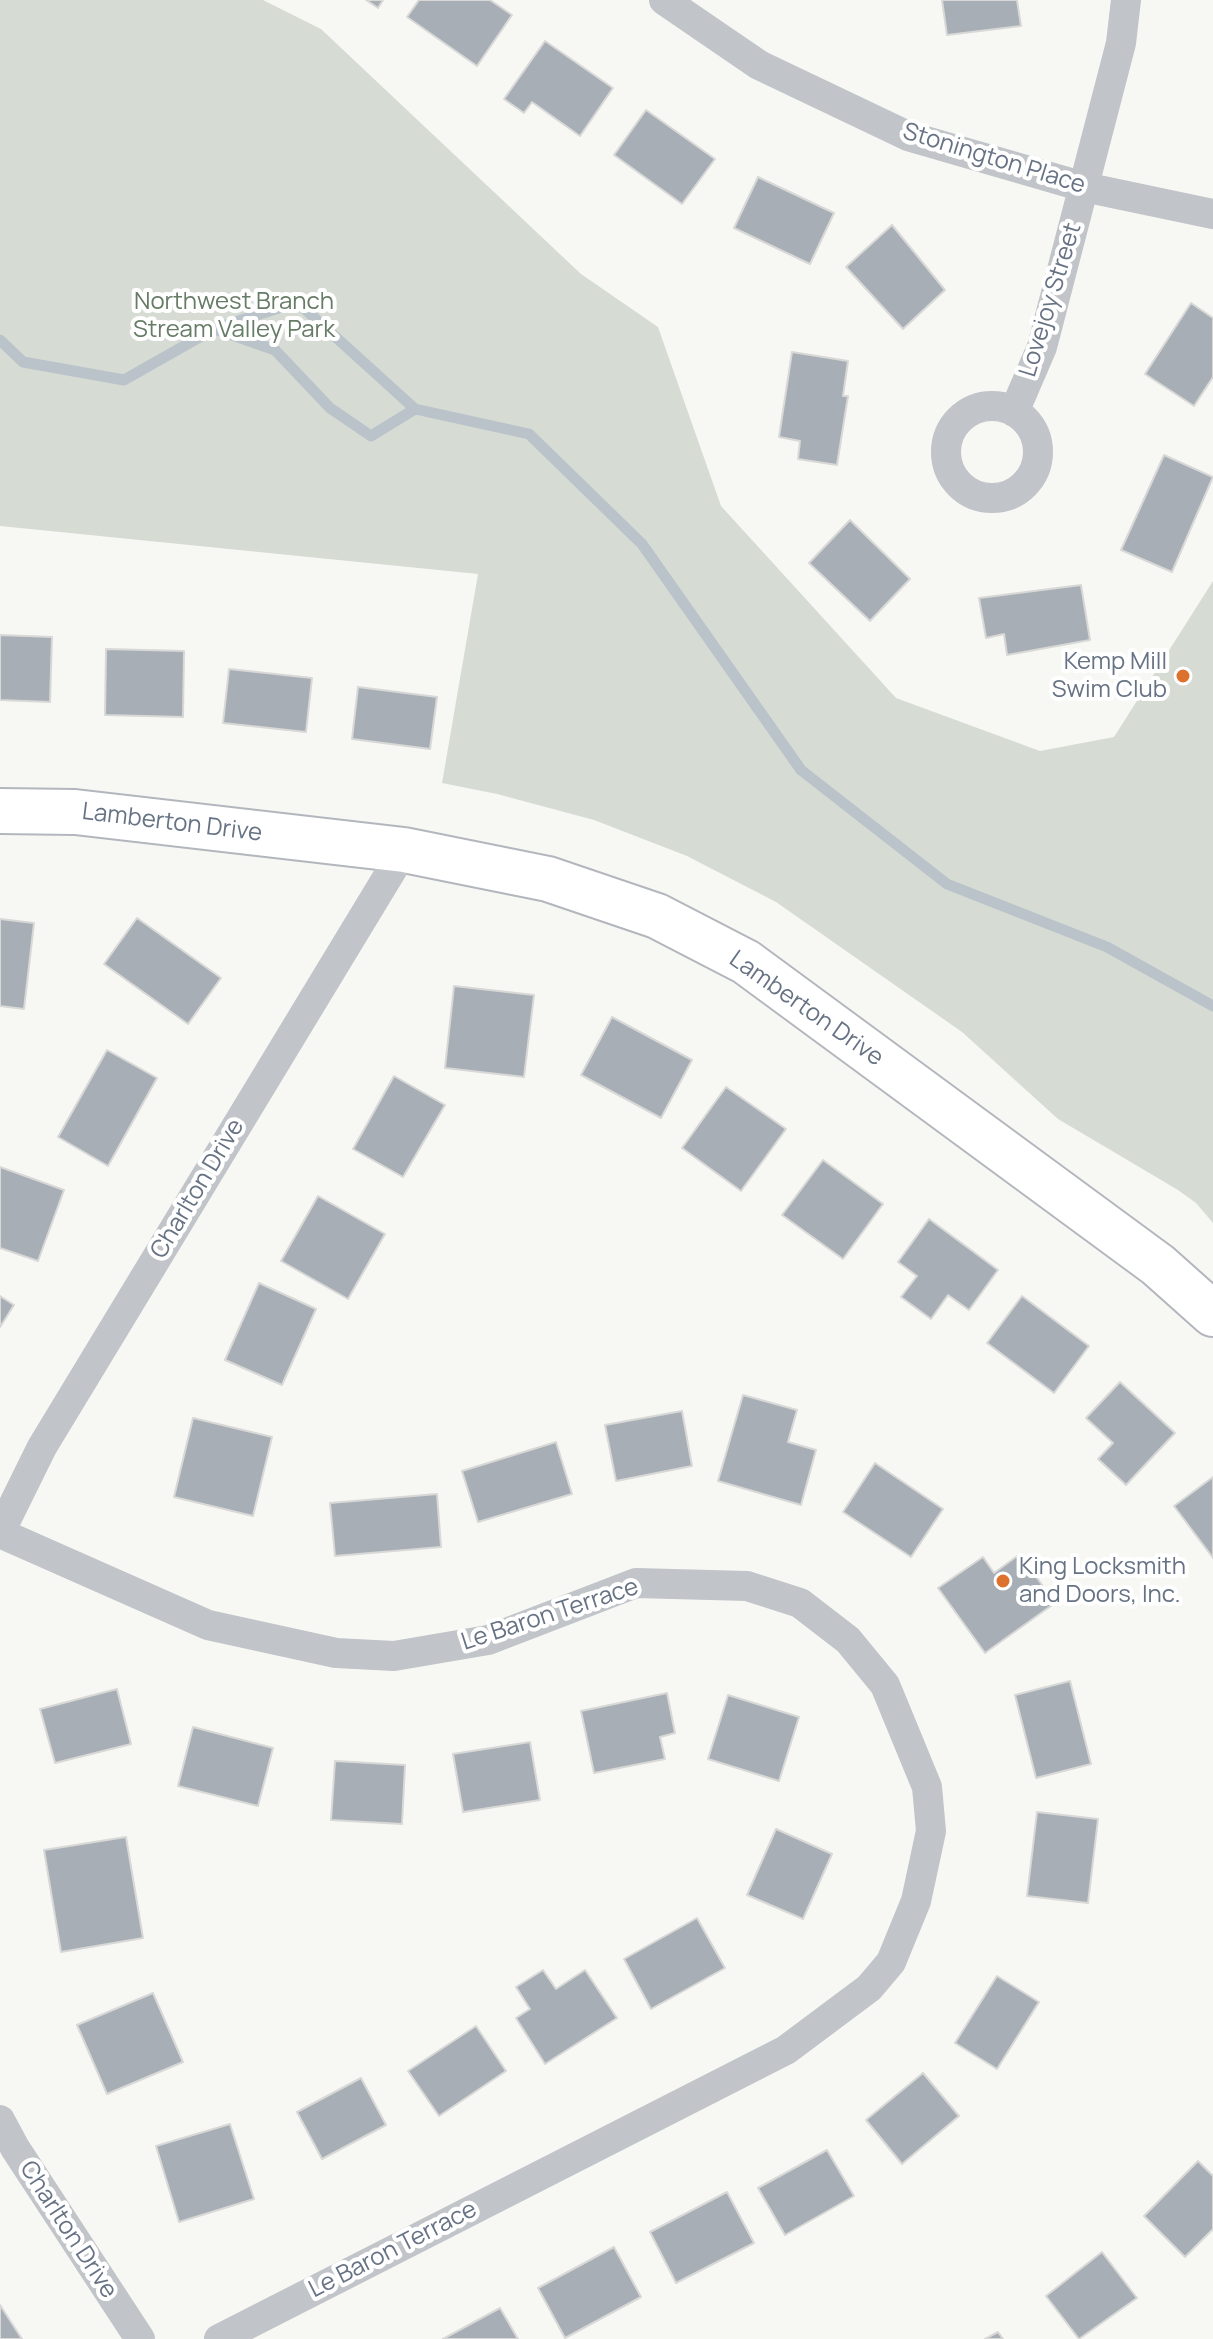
<!DOCTYPE html>
<html>
<head>
<meta charset="utf-8">
<style>
  body { margin:0 }
  canvas { display:block; background:#f7f7f4 }
</style>
</head>
<body>
<canvas width="1213" height="2339"></canvas>
<script>
const context = document.querySelector('canvas').getContext('2d');
context.lineJoin = 'round';
function paint(path, color) {
  context.fillStyle = color;
  context.fill(path, 'evenodd');
}
function toPath(rows) {
  const path = new Path2D();
  for (const r of rows) {
    if (r.length === 3) {
      path.moveTo(r[0] + r[2], r[1]);
      path.arc(r[0], r[1], r[2], 0, 2 * Math.PI);
      continue;
    }
    path.moveTo(r[0], r[1]);
    for (let i = 2; i < r.length; i += 2) path.lineTo(r[i], r[i + 1]);
  }
  return path;
}
function trace(path, color, width, dash) {
  context.strokeStyle = color;
  context.lineWidth = width;
  context.lineCap = dash ? 'butt' : 'round';
  context.setLineDash(dash || []);
  context.stroke(path);
}
function label(font, color, halo, rows, align = 'center') {
  context.font = font + ' Manrope,sans-serif';
  context.lineWidth = 8;
  context.setLineDash([]);
  context.textBaseline = 'middle';
  context.strokeStyle = halo;
  context.fillStyle = color;
  for (const [text, x, y, turn = 0] of rows) {
    context.save();
    context.translate(x, y);
    context.rotate((+turn || 0) * Math.PI / 180);
    context.textAlign = isNaN(turn) ? turn : align;
    if (halo) context.strokeText(text, 0, 0);
    context.fillText(text, 0, 0);
    context.restore();
  }
}
paint(toPath([
  [0,0,263,0,321,29,581,274,658,327,721,506,896,698,1040,751,1114,737,1213,581,1213,1223,1196,1203,1178,1190,1058,1119,962,1032,776,902,687,856,594,820,497,794,442,783,478,574,0,526]
]), '#d6dcd4');
trace(toPath([
  [215,329,275,350,330,408,371,436,415,409],
  [0,340,23,362,124,380,214,329,297,302,415,409,529,434,642,544,801,770,947,884,1107,947,1213,1006]
]), '#bbc3ca', 11);
const building = toPath([
  [366,0,383,0,378,8,366,0],
  [419,0,490,0,512,15,477,66,407,17,419,0],
  [942,0,1017,0,1021,26,947,35,942,0],
  [545,41,613,88,580,136,532,102,524,113,504,99,545,41],
  [646,110,715,159,682,204,614,155,646,110],
  [758,177,834,213,810,264,734,228,758,177],
  [892,225,945,290,903,329,846,267,892,225],
  [1191,303,1213,318,1213,377,1194,406,1145,374,1191,303],
  [792,352,848,361,843,396,848,396,837,465,798,459,800,441,779,437,792,352],
  [1164,455,1213,477,1172,572,1121,550,1164,455],
  [850,520,910,579,870,621,809,563,850,520],
  [1081,585,1090,640,1007,655,1004,634,986,638,979,598,1081,585],
  [0,635,52,637,50,702,0,700,0,635],
  [106,649,184,651,183,717,105,715,106,649],
  [229,669,312,678,306,732,223,723,229,669],
  [358,687,437,697,430,749,352,739,358,687],
  [137,918,221,978,188,1024,104,964,137,918],
  [0,919,34,923,24,1009,0,1006,0,919],
  [454,986,534,995,524,1077,445,1068,454,986],
  [612,1017,692,1060,661,1118,581,1075,612,1017],
  [107,1050,157,1078,108,1166,58,1137,107,1050],
  [394,1076,445,1105,403,1177,353,1149,394,1076],
  [726,1087,786,1129,741,1191,682,1148,726,1087],
  [823,1160,883,1204,843,1259,782,1215,823,1160],
  [0,1167,64,1190,38,1261,0,1248,0,1167],
  [318,1196,385,1234,348,1299,281,1261,318,1196],
  [929,1219,998,1270,969,1310,948,1295,931,1319,901,1297,917,1276,898,1262,929,1219],
  [259,1283,316,1309,282,1385,225,1360,259,1283],
  [0,1296,14,1305,0,1327,0,1296],
  [1022,1296,1089,1346,1054,1393,987,1343,1022,1296],
  [1120,1382,1175,1433,1126,1485,1098,1459,1113,1443,1086,1418,1120,1382],
  [743,1395,797,1410,788,1442,816,1450,801,1505,718,1481,743,1395],
  [682,1411,692,1466,616,1481,605,1425,682,1411],
  [193,1418,272,1437,253,1516,174,1497,193,1418],
  [556,1442,572,1494,478,1522,462,1471,556,1442],
  [875,1463,943,1509,911,1557,843,1512,875,1463],
  [1213,1477,1213,1558,1174,1506,1213,1477],
  [437,1494,441,1547,335,1556,330,1503,437,1494],
  [1020,1554,1055,1603,985,1653,938,1588,983,1557,994,1573,1020,1554],
  [1070,1681,1091,1764,1036,1778,1015,1695,1070,1681],
  [117,1689,131,1744,55,1763,40,1709,117,1689],
  [667,1693,675,1733,660,1737,665,1759,594,1773,581,1711,667,1693],
  [728,1695,799,1717,779,1781,708,1759,728,1695],
  [193,1727,273,1748,258,1806,178,1786,193,1727],
  [530,1742,540,1800,463,1812,453,1754,530,1742],
  [335,1761,405,1765,402,1824,331,1820,335,1761],
  [1037,1812,1098,1819,1088,1903,1027,1896,1037,1812],
  [776,1829,832,1854,803,1919,747,1895,776,1829],
  [126,1837,143,1938,61,1952,44,1850,126,1837],
  [697,1918,725,1968,651,2009,624,1959,697,1918],
  [543,1970,556,1989,585,1970,617,2018,545,2064,516,2018,530,2009,516,1987,543,1970],
  [997,1976,1039,2002,997,2069,955,2043,997,1976],
  [153,1993,183,2062,107,2094,77,2025,153,1993],
  [476,2026,506,2071,439,2116,408,2071,476,2026],
  [923,2073,959,2116,902,2164,866,2120,923,2073],
  [361,2078,386,2125,322,2159,297,2112,361,2078],
  [230,2124,254,2199,179,2222,156,2146,230,2124],
  [827,2150,854,2196,785,2235,758,2188,827,2150],
  [1198,2161,1213,2176,1213,2229,1185,2257,1144,2216,1198,2161],
  [727,2192,754,2243,676,2283,650,2232,727,2192],
  [614,2247,641,2297,565,2338,538,2288,614,2247],
  [1102,2252,1137,2298,1079,2339,1046,2296,1102,2252],
  [0,2305,22,2339,0,2339,0,2305],
  [500,2308,518,2339,443,2339,500,2308],
  [998,2332,1003,2339,985,2339,998,2332]
]);
paint(building, '#a7aeb5');
trace(building, '#d8d9d7', 2);
const secondary = toPath([
  [0,811,75,812,404,850,548,879,657,916,746,962,1158,1265,1213,1314]
]);
trace(secondary, '#b3b7bd', 48);
trace(toPath([
  [664,0,759,65,908,136,1084,187,1213,214],
  [992,452,46],
  [1014,412,1042,347,1121,43,1126,0],
  [0,1532,42,1447,404,850],
  [0,1533,208,1625,336,1653,394,1656,488,1640,636,1583,747,1586,800,1603,848,1640,885,1685,927,1787,931,1831,916,1901,891,1962,869,1988,786,2050,219,2339],
  [0,2120,15,2148,140,2339]
]), '#c1c4c8', 30);
trace(secondary, '#fff', 44);
for (const [x, y, r, color] of [
  [1183,676,8,"#dd712e"],
  [1003,1581,8,"#dd712e"]
]) {
  const dot = new Path2D();
  dot.arc(x, y, r, 0, 2 * Math.PI);
  context.fillStyle = color;
  context.fill(dot);
  trace(dot, '#fff', 3);
}
label('24px', '#677384', '#fff', [
  ["Stonington Place",994,159,17],
  ["Lovejoy Street",1051,300,-73],
  ["Lamberton Drive",172,823,7],
  ["Lamberton Drive",806,1009,35],
  ["Charlton Drive",198,1189,-59],
  ["Le Baron Terrace",550,1615,-18],
  ["Charlton Drive",68,2230,57],
  ["Le Baron Terrace",393,2250,-27]
]);
label('24px', '#677c66', '#fff', [
  ["Northwest Branch",234,302],
  ["Stream Valley Park",234,330]
]);
label('24px', '#677384', '#fff', [
  ["Kemp Mill",1167,662],
  ["Swim Club",1167,690],
  ["King Locksmith",1019,1567,"left"],
  ["and Doors, Inc.",1019,1595,"left"]
], 'right');
</script>
</body>
</html>
